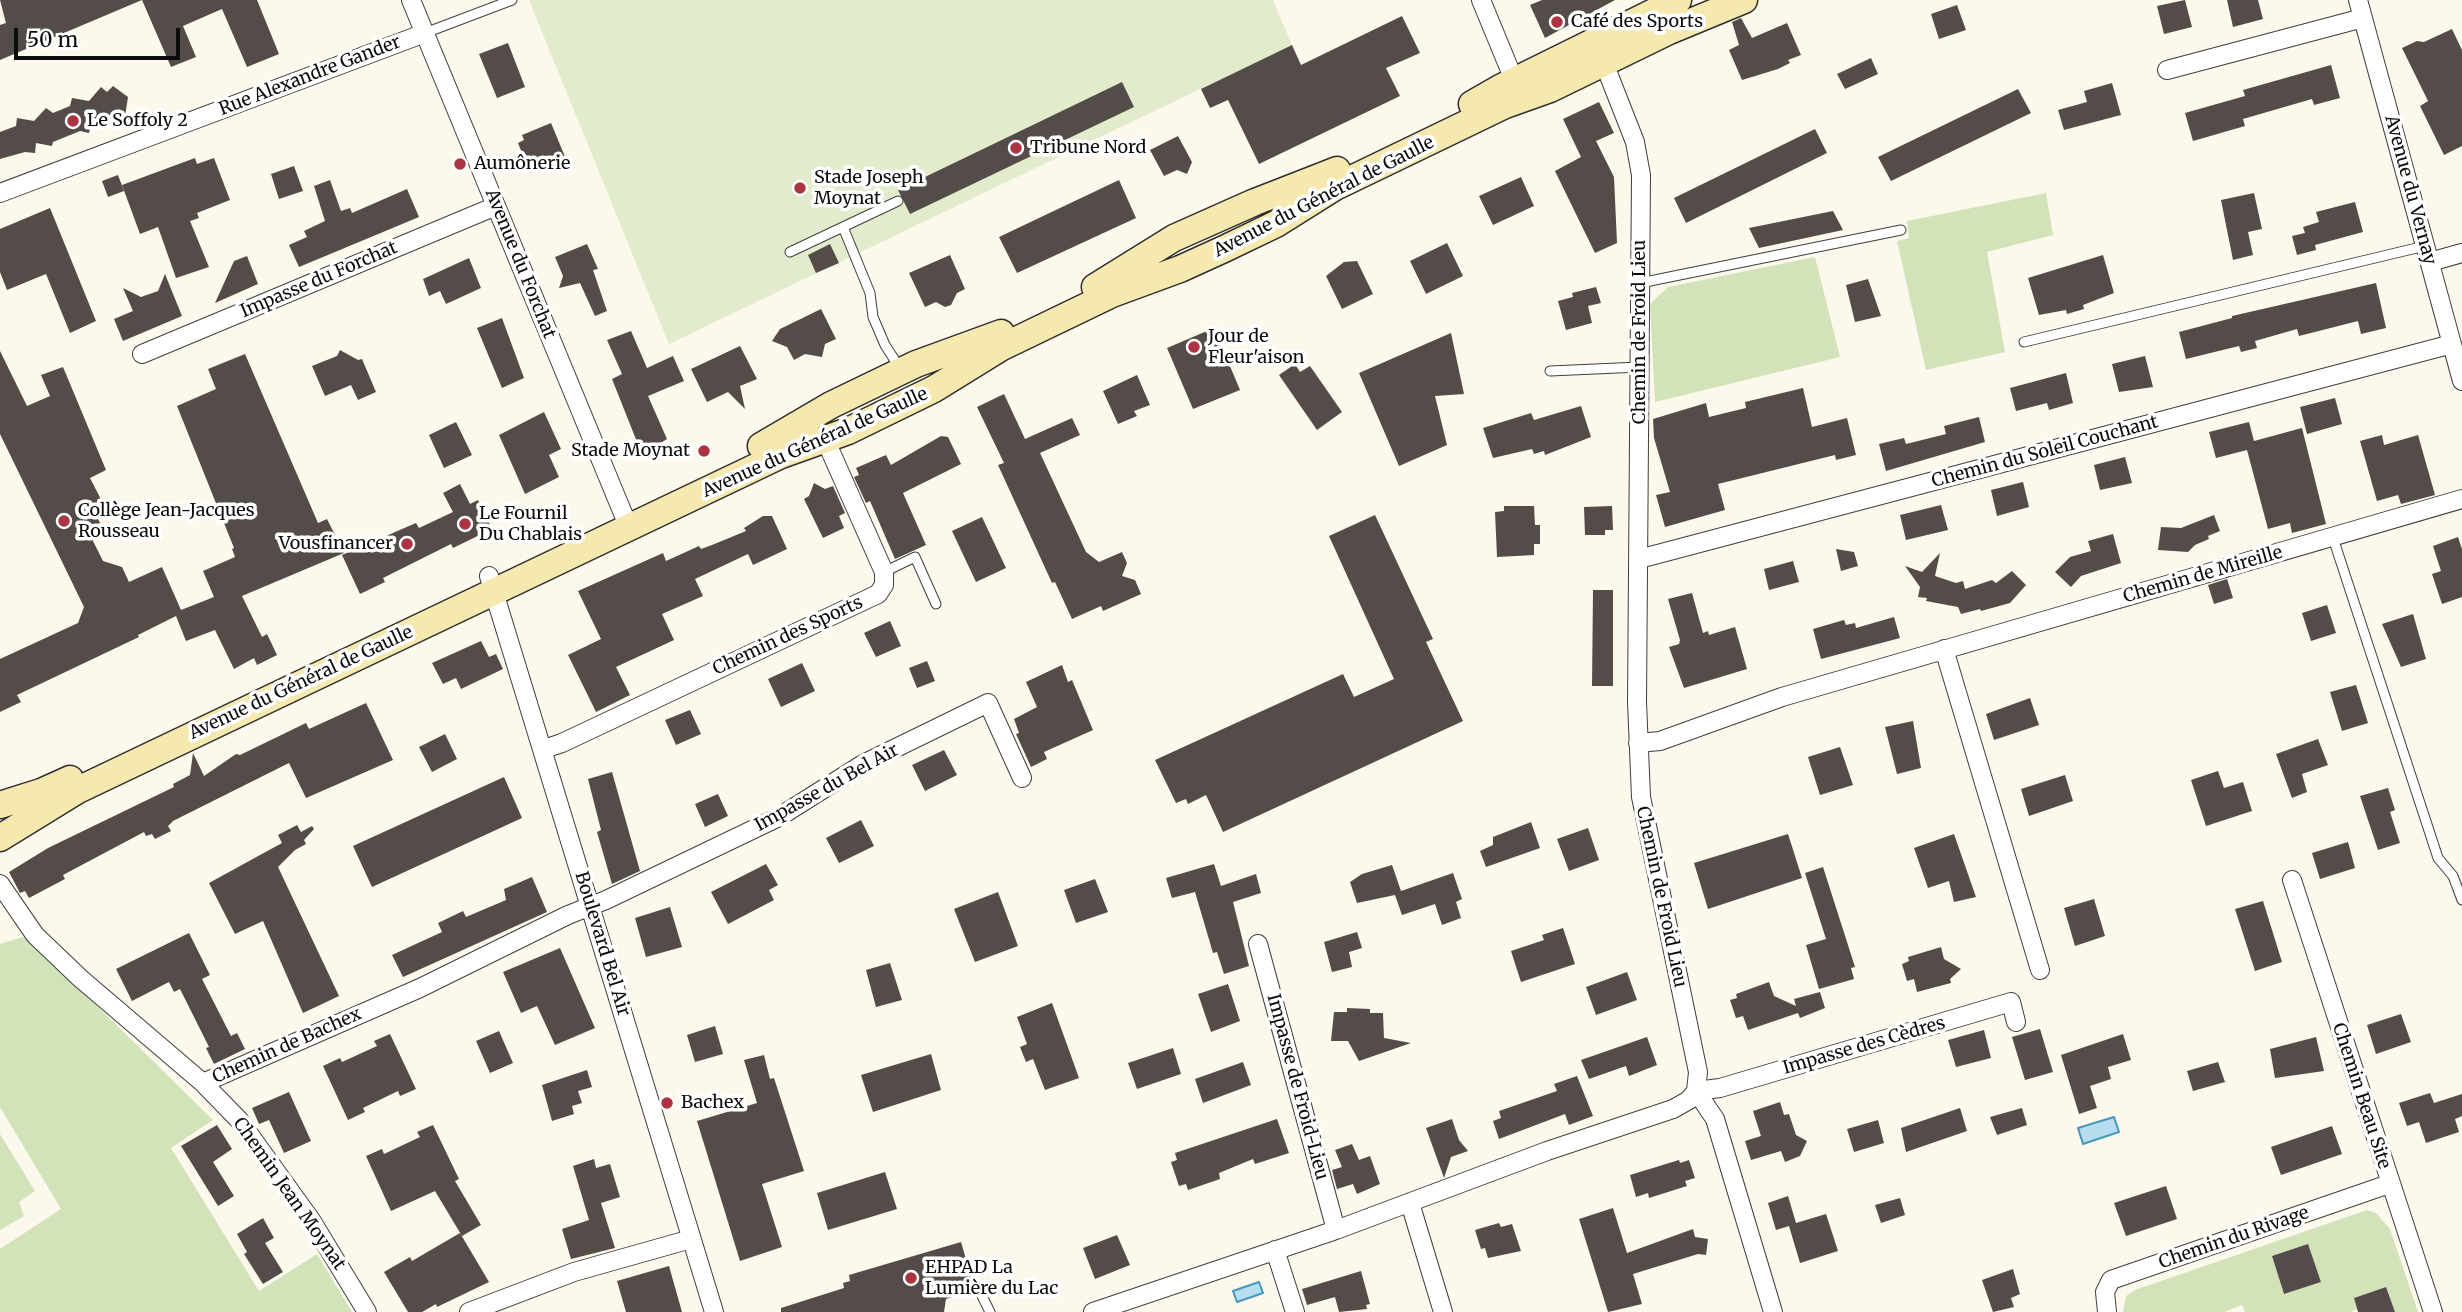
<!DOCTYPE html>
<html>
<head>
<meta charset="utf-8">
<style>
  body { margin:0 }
  #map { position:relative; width:2462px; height:1312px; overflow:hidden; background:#fdf8ec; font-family:Merriweather,serif }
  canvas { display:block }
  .scale { position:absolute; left:14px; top:28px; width:166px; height:32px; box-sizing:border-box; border:4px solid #0c0c0c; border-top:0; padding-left:9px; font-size:21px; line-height:24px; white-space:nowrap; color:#0c0c0c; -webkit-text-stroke:5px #fff; paint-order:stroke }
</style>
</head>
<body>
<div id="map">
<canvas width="2462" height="1312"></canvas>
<div class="scale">50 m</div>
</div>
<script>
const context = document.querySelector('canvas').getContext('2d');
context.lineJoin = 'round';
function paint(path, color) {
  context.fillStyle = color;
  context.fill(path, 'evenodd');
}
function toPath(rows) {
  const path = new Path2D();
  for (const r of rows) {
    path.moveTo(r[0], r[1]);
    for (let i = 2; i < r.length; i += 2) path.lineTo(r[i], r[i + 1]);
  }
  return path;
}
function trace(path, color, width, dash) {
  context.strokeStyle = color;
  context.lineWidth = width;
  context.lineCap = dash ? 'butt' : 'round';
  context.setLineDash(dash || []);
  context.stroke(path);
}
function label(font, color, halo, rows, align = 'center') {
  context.font = font + ' Merriweather,serif';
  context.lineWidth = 7;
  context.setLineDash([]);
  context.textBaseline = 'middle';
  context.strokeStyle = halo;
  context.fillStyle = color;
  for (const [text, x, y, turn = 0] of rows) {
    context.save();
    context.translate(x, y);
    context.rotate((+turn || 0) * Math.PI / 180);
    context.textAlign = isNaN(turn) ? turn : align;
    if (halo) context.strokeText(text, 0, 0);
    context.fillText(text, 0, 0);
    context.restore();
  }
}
paint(toPath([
  [2046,193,2053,235,1987,252,2005,352,1926,370,1897,241,1909,238,1907,221],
  [1815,257,1840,357,1655,402,1650,304,1668,287],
  [26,936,213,1120,171,1148,259,1291,317,1254,352,1312,0,1312,0,1249,61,1209,0,1107,0,944],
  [0,1134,35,1191,19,1202,24,1216,0,1230],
  [2367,1210,2376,1213,2390,1229,2418,1312,2395,1312,2386,1287,2354,1298,2357,1309,2350,1312,2245,1312,2242,1305,2224,1312,2123,1312,2126,1296,2135,1290],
  [2308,1245,2321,1282,2284,1294,2272,1256]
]), '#d2e3ba');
paint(toPath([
  [529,0,1273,0,1292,45,669,344]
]), '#e2ebcb');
const water = toPath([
  [2114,1117,2119,1132,2083,1144,2078,1128,2114,1117],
  [1259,1282,1263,1293,1237,1302,1233,1291,1259,1282]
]);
paint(water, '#b7deef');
trace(water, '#4696bd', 2);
paint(toPath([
  [0,0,257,0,279,54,247,67,222,9,183,26,196,57,171,67,142,0,0,60,0,25,6,23],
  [1542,0,1615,0,1545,38,1530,5],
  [2185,0,2192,27,2164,34,2157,6],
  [2227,0,2258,0,2263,19,2233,27],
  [1957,5,1966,30,1939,39,1931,14],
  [1402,16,1420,53,1386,68,1400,96,1259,164,1228,100,1210,108,1201,89,1292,45,1301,65],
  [1741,18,1752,38,1787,23,1801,55,1788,60,1790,63,1778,69,1742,80,1729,50,1739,45,1732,22],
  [2452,29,2462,50,2462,146,2444,155,2420,106,2428,101,2402,48,2417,41,2424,42],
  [508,43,525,87,497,98,479,54],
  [1871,58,1878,74,1845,89,1837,74],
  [2331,65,2340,98,2314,105,2312,99,2243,119,2245,126,2193,141,2185,113,2245,96,2243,90],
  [1122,82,1134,107,910,214,898,190],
  [2112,83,2121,115,2064,130,2058,110,2087,102,2084,91],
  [113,86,128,97,125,116,109,115,107,126,91,124,89,133,80,131,53,142,52,146,36,143,35,153,25,152,0,159,0,132,16,126,17,118,34,121,46,108,53,113,70,106,72,98,89,101,101,87,107,92],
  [2018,89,2031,113,1891,181,1878,157],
  [1599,102,1614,133,1596,141,1614,177,1617,243,1595,253,1555,171,1581,157,1563,119],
  [551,123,566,159,530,173,518,143,524,140,522,135],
  [1815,129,1827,153,1686,223,1674,198],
  [1178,136,1192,162,1187,174,1177,170,1164,176,1150,150],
  [195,158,197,164,214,158,230,200,197,213,199,218,190,221,209,267,176,278,158,227,140,234,122,185],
  [294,166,303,191,279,199,271,174],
  [118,175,124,191,108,197,102,181],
  [1521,177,1534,206,1493,225,1479,196],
  [330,180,341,211,350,208,352,213,407,189,419,217,299,267,289,245,307,237,304,231,325,221,314,186],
  [1119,180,1136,218,1017,273,999,237],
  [2254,193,2262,229,2248,232,2253,255,2233,260,2221,200],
  [2355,202,2363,232,2315,245,2316,250,2297,255,2292,236,2305,233,2303,227,2319,222,2316,212],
  [50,208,96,321,70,333,46,274,7,290,0,272,0,229],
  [1833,211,1843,230,1759,248,1749,228],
  [1447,243,1463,276,1426,294,1410,261],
  [587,244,598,269,593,270,607,311,595,316,580,283,559,288,563,276,555,257],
  [830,244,839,263,816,273,808,255],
  [950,255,965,289,957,293,951,305,945,307,936,302,925,307,909,273],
  [2103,255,2114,293,2083,305,2084,309,2067,314,2066,310,2039,315,2028,278],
  [247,256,258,284,215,303,234,261],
  [469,258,481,288,446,304,440,291,429,296,423,279],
  [1357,261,1373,294,1342,309,1326,276,1344,262],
  [165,274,182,316,123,341,114,319,133,311,123,288,141,297,158,291],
  [1868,279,1881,316,1855,322,1846,285],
  [2376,283,2386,328,2361,334,2358,321,2299,336,2297,329,2255,341,2257,348,2241,352,2239,346,2186,359,2179,332,2232,318,2232,316],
  [1596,287,1601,303,1588,306,1592,323,1566,330,1558,301,1573,297,1572,293],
  [821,309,836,339,825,344,822,357,805,354,794,360,787,347,772,341,780,329],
  [502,318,524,378,502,388,477,328],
  [1214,328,1240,390,1193,409,1167,348],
  [631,331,647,368,673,356,684,381,648,396,667,439,659,444,658,454,649,448,641,452,612,379,622,374,607,340],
  [1451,333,1464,394,1435,396,1447,445,1399,466,1359,373],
  [740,346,757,379,740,386,745,409,728,392,707,402,691,369],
  [340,350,358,360,362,359,376,392,358,400,351,385,325,396,312,366,337,356],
  [0,351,27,406,50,396,41,375,63,367,106,470,90,478,107,511,97,517,100,523,87,529,103,561,122,567,129,582,162,567,181,610,214,597,203,571,235,557,232,549,234,548,177,406,216,389,208,369,245,354,318,523,327,519,344,553,242,596,262,637,267,634,277,655,257,665,254,658,234,669,215,630,186,641,176,616,138,635,139,637,17,695,21,702,0,712,0,659,78,623,84,607,0,434],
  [2145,356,2153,387,2119,392,2112,364],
  [1295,364,1300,372,1310,366,1342,412,1317,430,1279,375],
  [2066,373,2073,403,2049,410,2047,403,2016,411,2010,388],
  [1137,375,1150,405,1134,411,1137,416,1118,424,1103,391],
  [1803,388,1812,427,1847,418,1856,455,1836,460,1835,455,1718,484,1725,510,1665,527,1656,495,1670,492,1654,438,1653,419,1706,403,1709,417,1746,408,1745,402],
  [1004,394,1025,439,1072,418,1080,435,1040,453,1086,552,1099,562,1122,552,1127,563,1122,576,1135,580,1141,594,1103,611,1101,606,1072,619,1055,582,1052,583,998,465,1004,463,977,407],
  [2335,398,2342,424,2307,434,2300,407],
  [1581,406,1591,437,1545,455,1544,451,1534,454,1532,449,1493,458,1483,428,1531,413,1534,420],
  [544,412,561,449,549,455,559,477,525,494,499,435],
  [1979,417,1985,442,1886,471,1879,444,1904,438,1906,444,1946,434,1944,426],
  [456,422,472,455,444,468,429,435],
  [2249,422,2254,441,2302,428,2326,524,2292,533,2290,523,2268,529,2247,450,2216,458,2209,432],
  [2382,435,2384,445,2418,435,2435,495,2401,504,2398,495,2377,501,2360,441],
  [941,436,948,437,961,464,903,493,926,545,895,559,870,501,866,503,854,477,859,475,856,468,886,455,891,465],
  [2125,457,2132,483,2100,490,2094,465],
  [2023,482,2029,507,1997,516,1991,490],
  [814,483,825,489,833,486,845,513,839,516,844,528,823,538,804,499,809,496],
  [460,484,470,504,478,500,492,529,453,548,451,544,383,578,385,582,360,594,342,555,416,523,419,528,453,512,443,493],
  [1941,505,1948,530,1906,540,1900,515],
  [1504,506,1534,506,1535,525,1540,525,1540,544,1534,544,1534,555,1497,557,1495,512,1504,511],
  [1612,506,1613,530,1605,530,1605,535,1585,535,1584,507],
  [1375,515,1433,639,1426,642,1463,721,1223,832,1206,795,1188,804,1186,799,1176,803,1155,760,1343,674,1354,697,1394,679,1329,536],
  [2214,515,2220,531,2208,536,2209,539,2195,545,2188,552,2158,550,2161,527,2181,528],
  [763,516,772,516,787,549,753,565,748,554,695,579,703,596,662,614,674,640,616,667,630,695,596,712,568,655,601,639,578,591,663,553,666,561,699,546,701,549,712,545,746,531,744,528],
  [982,517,1006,568,976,582,952,531],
  [2113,534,2121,563,2081,576,2071,587,2055,572,2070,557,2091,551,2088,541],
  [2458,537,2462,549,2462,597,2442,604,2432,574,2441,571,2433,546],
  [1836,549,1854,552,1858,566,1841,571],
  [1940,553,1935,576,1956,583,1963,581,1965,589,1992,580,1996,583,2012,571,2026,585,2010,603,1981,611,1980,609,1961,614,1958,607,1926,601,1927,598,1918,597,1920,587,1905,566,1922,572],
  [1793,561,1799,582,1769,590,1764,569],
  [2227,579,2233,598,2214,604,2208,585],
  [1593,590,1613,590,1613,686,1592,686],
  [1692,593,1703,633,1708,631,1709,635,1735,627,1747,669,1684,688,1669,647,1679,644,1680,640,1668,599],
  [2327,605,2336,633,2311,641,2302,613],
  [2413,614,2426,659,2401,667,2382,624],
  [1894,617,1900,638,1821,659,1813,629,1844,620,1846,625,1855,623,1856,628],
  [890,621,901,646,876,657,864,633],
  [481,641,489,657,496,654,503,669,461,689,456,678,443,684,432,663],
  [927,661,935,681,917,688,909,668],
  [802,663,815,691,781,707,768,679],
  [1062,665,1068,682,1072,680,1093,730,1044,752,1047,759,1031,767,1016,734,1019,733,1014,719,1037,707,1026,682],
  [2356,685,2368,723,2342,731,2330,692],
  [2030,698,2039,725,1994,740,1986,714],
  [366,703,393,760,306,798,289,763,173,821,168,826,171,831,155,839,152,834,146,836,144,832,63,875,65,879,29,898,25,891,20,893,9,872,48,848,174,787,173,784,190,775,193,753,204,776,236,754,240,755,306,723,309,729],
  [690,710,701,734,676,745,665,720],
  [1913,721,1921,768,1897,774,1885,727],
  [445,734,457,759,432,772,419,747],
  [2318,739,2328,765,2302,774,2307,792,2292,798,2276,754],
  [1840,747,1853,785,1820,795,1808,757],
  [944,750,957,775,925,791,912,765],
  [2218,771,2224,788,2243,782,2252,811,2206,826,2191,780],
  [612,772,640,871,612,884,597,832,601,830,588,779],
  [2065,775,2073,801,2029,816,2021,789],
  [504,777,522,818,372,887,353,846],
  [2388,788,2395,810,2390,812,2400,843,2378,850,2360,796],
  [718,794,728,816,705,827,695,804],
  [861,820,874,846,839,863,826,838],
  [1531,822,1540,848,1486,867,1480,851,1493,845,1493,837],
  [297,825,301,832,312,826,314,829,304,840,306,844,295,850,278,867,339,996,303,1013,263,921,235,934,209,883,282,843,278,835],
  [1588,828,1599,860,1569,871,1557,839],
  [1788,834,1802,878,1708,909,1694,863],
  [1954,834,1976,897,1954,902,1949,881,1928,888,1914,848],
  [2348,842,2355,868,2320,879,2312,853],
  [766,864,778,885,769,890,774,900,728,924,711,892],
  [1214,864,1221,886,1256,874,1261,893,1233,902,1249,966,1224,974,1217,952,1213,953,1195,892,1172,898,1166,878],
  [1392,865,1401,891,1453,873,1462,899,1456,902,1461,918,1442,925,1435,904,1402,915,1395,895,1357,903,1350,882,1362,874],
  [1823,867,1855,967,1851,968,1854,979,1819,989,1806,945,1826,939,1805,873],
  [532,877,547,912,403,977,392,955,442,932,438,923,463,911,466,917,506,900,504,889],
  [1095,879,1108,912,1076,923,1064,890],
  [998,892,1018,946,975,962,954,909],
  [2094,899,2105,936,2075,946,2064,908],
  [2263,901,2282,962,2255,971,2235,909],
  [670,907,682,947,646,957,635,918],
  [1563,928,1575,964,1521,982,1511,951,1544,940,1542,935],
  [1357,932,1362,948,1349,952,1352,967,1332,972,1324,942],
  [189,933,210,975,202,979,231,1036,237,1033,245,1049,214,1064,206,1048,209,1047,180,989,174,992,169,982,132,1001,116,969],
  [1941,947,1944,959,1961,969,1950,979,1951,983,1917,992,1914,979,1907,981,1902,964,1909,961,1908,957],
  [560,948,595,1028,555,1045,537,1006,521,1013,503,972],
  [890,963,902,1000,876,1007,866,970],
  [1627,972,1637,1000,1596,1015,1586,987],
  [1769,982,1774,996,1796,1006,1794,999,1820,992,1825,1008,1800,1018,1798,1013,1748,1030,1743,1016,1736,1018,1730,1000,1737,998,1736,994],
  [1228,984,1240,1021,1211,1032,1198,994],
  [1052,1003,1079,1078,1045,1090,1033,1059,1026,1062,1020,1047,1027,1044,1017,1017],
  [1347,1008,1370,1009,1370,1013,1383,1013,1384,1038,1411,1043,1359,1061,1348,1041,1331,1041,1334,1012,1347,1012],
  [2401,1014,2411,1042,2376,1054,2367,1025],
  [715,1026,723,1054,695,1062,687,1035],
  [2040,1029,2053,1072,2025,1080,2012,1037],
  [1984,1030,1991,1058,1956,1067,1948,1040],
  [499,1031,513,1063,490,1073,476,1041],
  [390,1034,416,1089,400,1096,398,1091,363,1108,365,1112,348,1120,323,1066,340,1058,342,1062,377,1046,374,1041],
  [2123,1034,2131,1060,2108,1067,2111,1079,2090,1086,2097,1108,2079,1114,2061,1055],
  [1647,1037,1657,1065,1629,1076,1626,1066,1589,1079,1581,1060],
  [2316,1037,2324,1071,2275,1078,2270,1049],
  [1173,1048,1181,1074,1137,1089,1128,1063],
  [931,1054,941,1090,873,1112,861,1075],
  [764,1055,770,1079,774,1078,804,1171,762,1184,782,1247,740,1261,697,1121,757,1103,744,1060],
  [1243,1062,1251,1085,1203,1103,1195,1079],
  [2218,1062,2225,1082,2193,1091,2187,1071],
  [587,1070,592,1087,578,1091,582,1103,572,1106,574,1114,552,1121,542,1085],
  [1577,1076,1593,1116,1569,1125,1565,1114,1499,1139,1493,1121,1501,1118,1499,1111,1557,1091,1554,1084],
  [289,1092,311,1141,284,1153,269,1120,259,1124,252,1108],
  [2430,1093,2434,1103,2462,1094,2462,1116,2455,1119,2459,1132,2426,1143,2419,1122,2407,1126,2399,1103],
  [1780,1102,1784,1115,1789,1114,1796,1135,1807,1141,1800,1156,1785,1162,1781,1151,1751,1160,1745,1141,1761,1136,1753,1111],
  [1960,1108,1967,1131,1906,1152,1901,1128],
  [2022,1108,2027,1125,1997,1135,1990,1117],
  [1277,1119,1289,1153,1255,1164,1253,1159,1219,1173,1220,1179,1188,1190,1186,1184,1179,1186,1171,1162,1177,1160,1175,1153],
  [1452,1119,1459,1140,1468,1151,1451,1157,1444,1178,1426,1128],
  [1878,1120,1884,1143,1854,1152,1847,1129],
  [217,1125,232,1149,213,1162,234,1196,218,1206,181,1146],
  [433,1125,459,1179,455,1181,481,1225,462,1236,435,1191,391,1211,366,1156,382,1149,384,1154,420,1137,417,1132],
  [2332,1126,2342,1154,2281,1175,2271,1147],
  [1352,1144,1359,1160,1370,1156,1380,1184,1357,1194,1353,1184,1337,1189,1332,1170,1342,1167,1335,1150],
  [594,1159,596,1168,610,1164,620,1197,601,1203,615,1248,571,1259,562,1229,589,1220,573,1166],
  [1679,1160,1680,1163,1689,1160,1695,1178,1685,1181,1687,1186,1649,1198,1648,1193,1636,1197,1630,1175],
  [885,1172,897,1209,828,1230,817,1193],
  [2166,1186,2177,1219,2126,1236,2114,1203],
  [1788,1196,1796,1223,1826,1214,1838,1251,1800,1263,1789,1226,1776,1230,1768,1203],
  [1900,1198,1905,1215,1881,1223,1875,1205],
  [1613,1208,1627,1253,1693,1229,1695,1237,1708,1239,1706,1255,1698,1254,1633,1274,1642,1304,1608,1312,1579,1219],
  [263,1218,274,1238,265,1243,283,1272,263,1284,244,1254,247,1252,237,1234],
  [1499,1223,1501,1227,1512,1224,1521,1251,1488,1258,1485,1248,1481,1249,1475,1230],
  [460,1233,489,1282,437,1307,436,1304,422,1312,408,1312,384,1272,410,1257,412,1261],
  [1117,1235,1130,1265,1095,1279,1083,1248],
  [961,1242,975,1290,946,1299,944,1312,781,1312,781,1308,844,1288,843,1283,850,1281,849,1275],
  [2308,1244,2321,1282,2284,1294,2272,1256],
  [669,1266,682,1312,626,1312,617,1281],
  [2013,1269,2020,1294,2011,1298,2014,1307,1993,1312,1982,1280],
  [1361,1271,1370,1304,1366,1305,1367,1309,1339,1312,1335,1297,1307,1305,1302,1289],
  [2386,1287,2395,1312,2358,1312,2354,1298]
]), '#534c49');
const lane = toPath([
  [425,33,512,0],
  [843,227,870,293,873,317,885,345,901,370],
  [790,252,898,201],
  [1640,283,1901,230],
  [2024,342,2425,246],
  [1550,371,1640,367],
  [2333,538,2438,858,2453,876,2462,900],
  [884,572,915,557,936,604],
  [981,1294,990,1312]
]);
const street = toPath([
  [411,0,629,528],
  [1481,0,1514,80],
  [2358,0,2462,381],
  [2167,70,2363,18],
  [0,193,425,33],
  [2430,262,2462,253],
  [142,354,496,206],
  [1639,559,2452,344],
  [489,576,714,1312],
  [1944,649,2040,970],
  [1638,743,1660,741,1782,697,2462,499],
  [544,749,562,743,878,594,884,585,884,572,825,439],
  [2292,880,2433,1312],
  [0,884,35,935,80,978,203,1083,239,1120,311,1220,367,1312],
  [1258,944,1336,1230],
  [203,1083,420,988,568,915,606,900,779,817,863,764,988,703,1022,778],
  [1410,1203,1443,1312],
  [1275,1250,1295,1312],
  [469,1312,574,1272,691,1239],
  [1093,1312,1336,1230,1547,1151,1673,1109,1689,1100,1696,1091,1698,1072,1641,797,1637,702,1641,175,1635,142,1604,63],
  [1773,1312,1715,1119,1696,1091,1720,1088,2011,1002,2016,1022],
  [2107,1312,2105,1292,2111,1280,2389,1184]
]);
const secondary = toPath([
  [1472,104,1500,88,1678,0],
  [1095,287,1174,238,1255,202,1337,170],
  [761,446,831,405,916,364,1001,333],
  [0,805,41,792,70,779],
  [0,838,78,790,781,455,848,431,934,389,1002,347,1112,294,1180,269,1224,249,1276,224,1335,187,1505,105,1550,89,1669,31,1744,0]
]);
trace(lane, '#3f3f3f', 11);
trace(street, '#3f3f3f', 20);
trace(secondary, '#2e2e2e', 29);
trace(lane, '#fff', 9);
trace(street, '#fff', 18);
trace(secondary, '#f6e9af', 26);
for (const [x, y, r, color] of [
  [1557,22,7,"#ac3442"],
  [73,121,7,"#ac3442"],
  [1016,148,7,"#ac3442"],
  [460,164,7,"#ac3442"],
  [800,188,7,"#ac3442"],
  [1194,347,7,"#ac3442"],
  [704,451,7,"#ac3442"],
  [64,521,7,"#ac3442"],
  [465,524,7,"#ac3442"],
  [407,544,7,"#ac3442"],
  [667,1103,7,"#ac3442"],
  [911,1278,7,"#ac3442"]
]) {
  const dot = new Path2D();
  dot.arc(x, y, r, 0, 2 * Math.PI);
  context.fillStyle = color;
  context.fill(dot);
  trace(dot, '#fff', 2.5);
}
label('18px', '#0c0c0c', '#fff', [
  ["Café des Sports",1571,22],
  ["Le Soffoly 2",87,121],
  ["Tribune Nord",1030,148],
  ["Aumônerie",474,164],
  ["Stade Joseph",814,178],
  ["Moynat",814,199],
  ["Jour de",1208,337],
  ["Fleur'aison",1208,358],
  ["Stade Moynat",690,451,"right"],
  ["Collège Jean-Jacques",78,511],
  ["Rousseau",78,532],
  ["Le Fournil",479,514],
  ["Du Chablais",479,535],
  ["Vousfinancer",393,544,"right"],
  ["Bachex",681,1103],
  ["EHPAD La",925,1268],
  ["Lumière du Lac",925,1289]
], 'left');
label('18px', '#0c0c0c', '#fff', [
  ["Rue Alexandre Gander",310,76,-21],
  ["Avenue du Vernay",2410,190,75],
  ["Avenue du Général de Gaulle",1324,197,-27],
  ["Avenue du Forchat",520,264,68],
  ["Impasse du Forchat",319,280,-23],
  ["Chemin de Froid Lieu",1640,332,-90],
  ["Avenue du Général de Gaulle",815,443,-24],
  ["Chemin du Soleil Couchant",2045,452,-15],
  ["Chemin de Mireille",2203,575,-16],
  ["Chemin des Sports",788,636,-25],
  ["Avenue du Général de Gaulle",301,683,-25],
  ["Impasse du Bel Air",827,788,-29],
  ["Chemin de Froid Lieu",1661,897,78],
  ["Boulevard Bel Air",602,944,73],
  ["Chemin de Bachex",287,1046,-24],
  ["Impasse des Cèdres",1864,1046,-16],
  ["Impasse de Froid-Lieu",1297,1087,75],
  ["Chemin Beau Site",2361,1096,72],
  ["Chemin Jean Moynat",289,1194,55],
  ["Chemin du Rivage",2234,1238,-19]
]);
</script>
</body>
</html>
